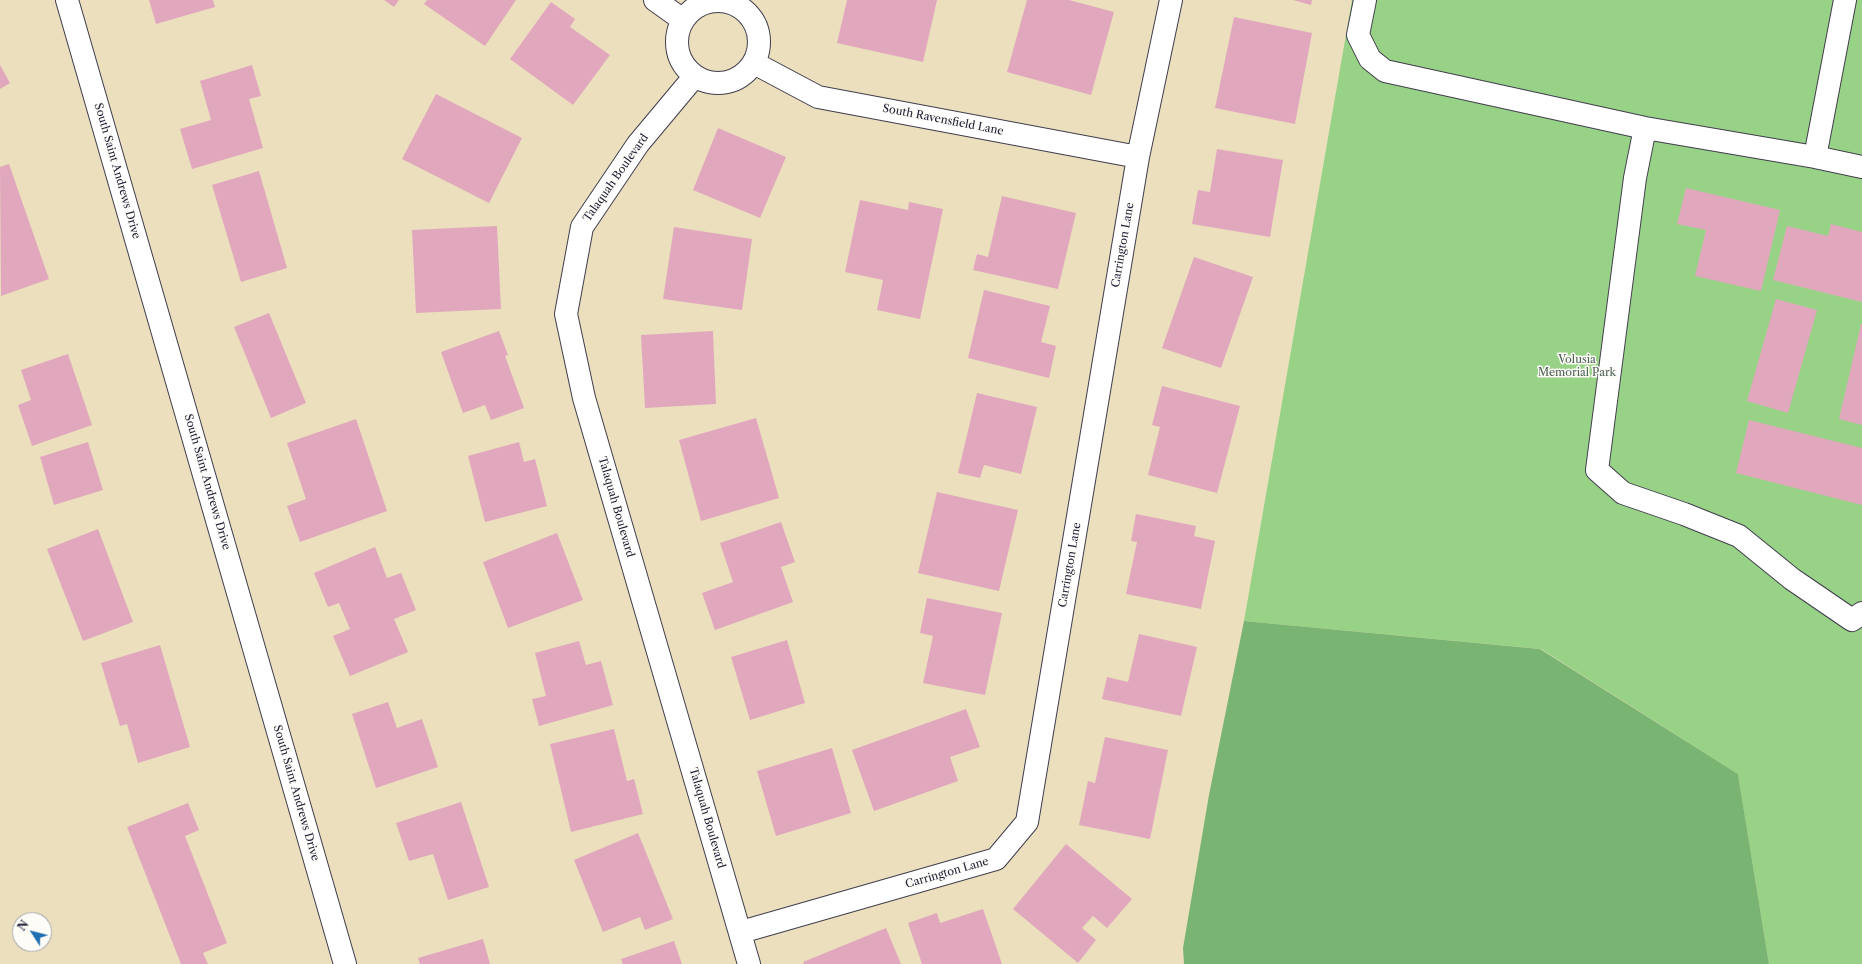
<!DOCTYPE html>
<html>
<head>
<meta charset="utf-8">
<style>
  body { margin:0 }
  #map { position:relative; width:1862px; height:964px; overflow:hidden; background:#ebdfbd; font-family:"Libre Caslon Text",serif }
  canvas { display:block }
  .north { position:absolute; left:12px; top:912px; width:40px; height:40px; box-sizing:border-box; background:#fdfcf7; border:1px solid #a5a5ac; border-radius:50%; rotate:306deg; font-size:11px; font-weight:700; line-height:16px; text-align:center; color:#22223b }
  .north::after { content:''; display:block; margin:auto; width:14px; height:18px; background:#1f6fb2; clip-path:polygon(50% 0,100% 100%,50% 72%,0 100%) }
</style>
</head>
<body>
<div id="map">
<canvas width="1862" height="964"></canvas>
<div class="north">N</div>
</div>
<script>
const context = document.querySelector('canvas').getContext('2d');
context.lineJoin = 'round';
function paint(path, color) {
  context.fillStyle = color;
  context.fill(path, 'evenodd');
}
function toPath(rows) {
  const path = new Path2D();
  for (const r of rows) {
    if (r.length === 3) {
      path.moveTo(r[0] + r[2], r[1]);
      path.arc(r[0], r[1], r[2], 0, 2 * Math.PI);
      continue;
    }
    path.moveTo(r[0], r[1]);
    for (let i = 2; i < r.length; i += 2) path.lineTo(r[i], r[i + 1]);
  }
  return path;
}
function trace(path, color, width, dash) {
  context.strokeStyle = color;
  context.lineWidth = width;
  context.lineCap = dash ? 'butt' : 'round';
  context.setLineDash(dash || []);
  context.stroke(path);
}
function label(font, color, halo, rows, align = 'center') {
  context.font = font + ' "Libre Caslon Text",serif';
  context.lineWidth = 3;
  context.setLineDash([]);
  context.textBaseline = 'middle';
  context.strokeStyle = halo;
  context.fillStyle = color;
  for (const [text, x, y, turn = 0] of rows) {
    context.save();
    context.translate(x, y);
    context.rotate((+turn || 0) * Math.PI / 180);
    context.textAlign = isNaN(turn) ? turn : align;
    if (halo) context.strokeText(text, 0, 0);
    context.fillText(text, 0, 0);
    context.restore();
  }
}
paint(toPath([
  [1352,0,1862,0,1862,964,1769,964,1738,774,1541,649,1244,621]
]), '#98d286');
paint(toPath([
  [1244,621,1540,649,1738,774,1769,964,1184,964,1183,948,1209,795]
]), '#7ab473');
paint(toPath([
  [149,0,213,0,215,7,156,24],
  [384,0,399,0,394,7],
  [427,0,516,0,485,46,424,4],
  [847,0,937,0,923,62,837,43],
  [1027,0,1069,0,1114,12,1091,95,1007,72],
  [1293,0,1312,0,1311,5],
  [551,2,575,19,570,27,610,55,573,105,510,59],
  [1234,17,1312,33,1295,124,1215,108],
  [0,65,10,83,0,89],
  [252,65,261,96,249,99,263,148,192,169,180,129,211,120,200,81],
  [436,94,522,138,489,203,402,159],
  [718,128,786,157,760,218,693,190],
  [1217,149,1283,160,1270,237,1192,224,1198,190,1210,192],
  [9,164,49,279,1,296,0,167],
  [259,171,287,268,241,282,212,185],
  [1686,188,1780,210,1761,291,1695,276,1706,230,1677,224],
  [1002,196,1076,213,1058,289,973,270,977,254,988,257],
  [860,200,908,210,909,202,943,209,920,319,877,310,883,280,845,272],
  [1831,224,1862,232,1862,302,1773,280,1787,226,1828,236],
  [497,226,501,309,416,313,412,230],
  [674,227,752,239,742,310,663,299],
  [1194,257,1253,277,1221,368,1162,348],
  [984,290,1050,306,1041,342,1056,346,1049,378,968,358],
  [1776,299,1817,310,1788,413,1747,401],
  [269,313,306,403,271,418,234,327],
  [1861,324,1862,324,1862,425,1839,419],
  [499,331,508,355,505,356,524,408,491,420,485,405,463,413,441,352],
  [713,331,716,404,645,408,641,335],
  [68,354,92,425,32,446,18,405,31,400,21,370],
  [1162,386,1240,406,1217,493,1148,475,1160,427,1152,425],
  [977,393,1037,407,1021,474,984,465,980,478,958,473],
  [756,418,779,498,701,521,679,440],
  [356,419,387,511,300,542,287,506,306,499,287,443],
  [1749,420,1862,448,1862,505,1736,473],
  [88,442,103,490,54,505,40,457],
  [519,442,524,462,535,459,547,506,485,522,468,456],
  [937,492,1018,510,999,591,918,573],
  [1136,514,1196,526,1194,536,1215,541,1201,609,1126,594,1137,542,1131,541],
  [781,522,795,562,781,567,793,602,715,630,702,593,733,582,720,543],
  [98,529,133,622,83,641,47,549],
  [557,533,583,600,508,628,483,562],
  [375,547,387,578,401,573,416,610,394,619,408,652,350,676,333,636,350,629,339,603,328,607,314,573],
  [927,598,1002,613,985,695,923,683,933,636,920,633],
  [1139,634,1197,647,1181,716,1102,699,1107,677,1128,682],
  [787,640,805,703,750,720,731,657],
  [579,641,586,665,601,661,613,705,539,726,532,699,546,696,535,653],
  [160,645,190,747,138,763,127,724,120,726,101,663],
  [388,702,397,728,422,719,438,767,376,788,352,714],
  [966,709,980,747,950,757,958,781,874,811,852,750],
  [614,729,627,781,634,779,643,814,571,832,550,744],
  [1105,737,1168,750,1150,839,1079,825,1088,781,1095,783],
  [832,748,851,813,776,836,757,771],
  [461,802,489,887,448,900,433,854,409,861,396,823],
  [188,803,199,830,185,836,227,943,203,953,208,964,181,964,127,827],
  [638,833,673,919,645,930,640,917,603,932,574,860],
  [1066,844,1132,899,1107,928,1093,916,1082,928,1096,940,1078,963,1013,909],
  [983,909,1002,964,922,964,908,923,937,913,940,923],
  [886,928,901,964,804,964,803,962],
  [483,939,490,964,420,964,418,958],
  [674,941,682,964,623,964,621,959]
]), '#e1a8bd');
const minor = toPath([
  [67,0,345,964],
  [655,0,683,20],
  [1365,0,1358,35,1370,59,1385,71,1645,128],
  [1845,0,1815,157,1862,167],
  [718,42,41],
  [754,63,818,97,1138,157],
  [694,77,638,144,582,227,566,314,584,398,749,964],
  [1815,157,1645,128,1635,178,1597,470,1623,493,1684,514,1739,536,1792,579,1852,620,1862,613],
  [741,932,996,859,1027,822,1138,157,1171,0]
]);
trace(minor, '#403e4e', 24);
trace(minor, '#fff', 22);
label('11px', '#22223b', '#fdfcf7', [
  ["South Ravensfield Lane",943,120,11],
  ["South Saint Andrews Drive",117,171,74],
  ["Talaquah Boulevard",616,178,-55],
  ["Carrington Lane",1123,245,-80],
  ["South Saint Andrews Drive",207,482,74],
  ["Talaquah Boulevard",616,507,74],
  ["Carrington Lane",1070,565,-80],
  ["South Saint Andrews Drive",296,793,74],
  ["Talaquah Boulevard",707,818,74],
  ["Carrington Lane",947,873,-16]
]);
label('11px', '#4b6055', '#fdfcf7', [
  ["Volusia",1577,360],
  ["Memorial Park",1577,373]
]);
</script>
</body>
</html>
